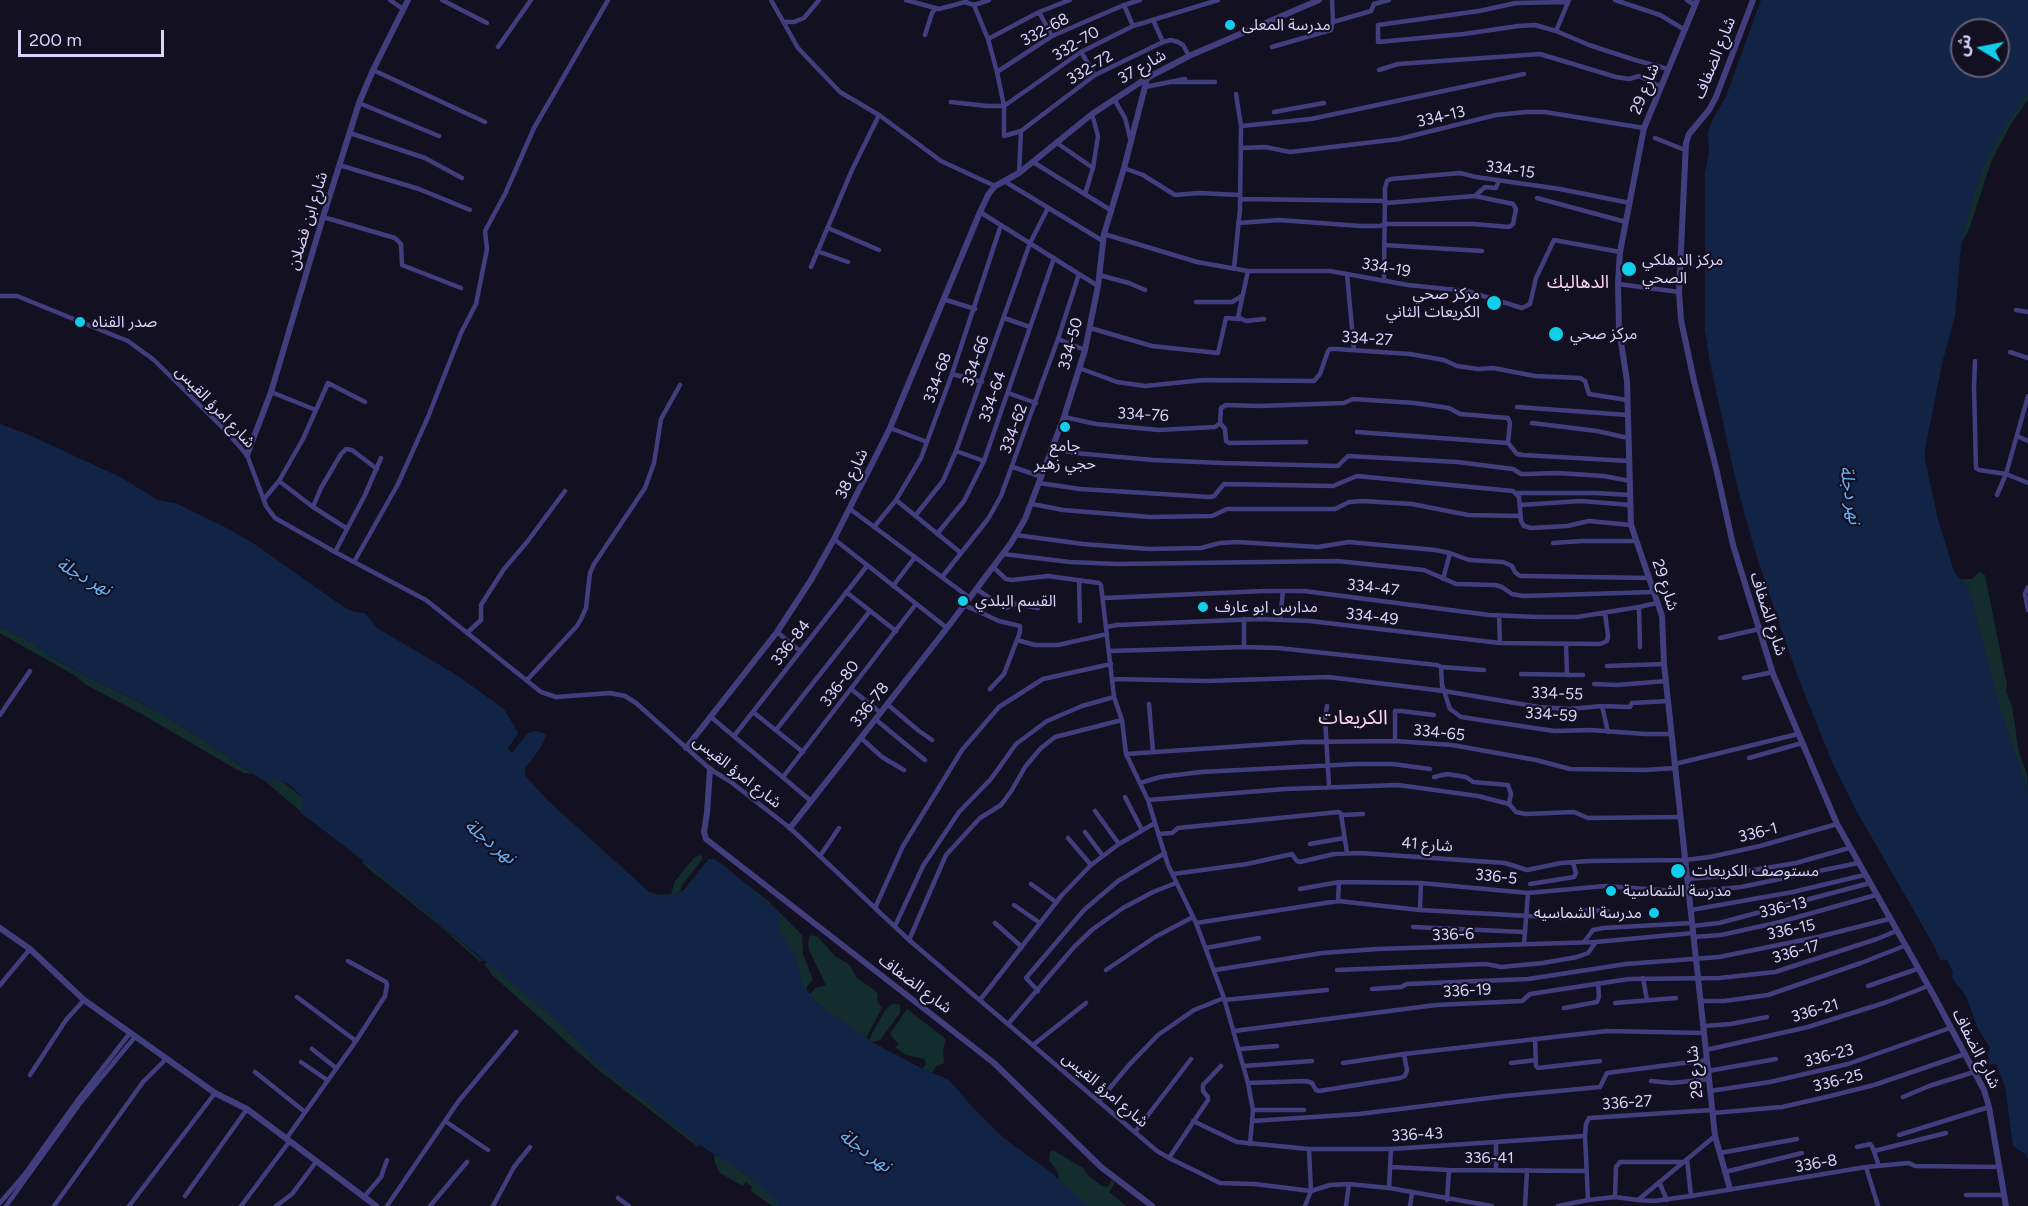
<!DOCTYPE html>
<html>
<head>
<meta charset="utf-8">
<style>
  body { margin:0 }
  #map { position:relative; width:2028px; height:1206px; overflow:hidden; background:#131022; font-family:Figtree,"Noto Sans Arabic",sans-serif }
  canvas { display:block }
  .north { position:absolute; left:1950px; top:18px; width:60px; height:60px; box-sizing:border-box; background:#131022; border:2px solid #635e79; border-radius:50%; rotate:280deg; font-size:16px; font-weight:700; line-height:24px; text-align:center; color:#dad4fc }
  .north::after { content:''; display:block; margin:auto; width:21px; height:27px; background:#11cfeb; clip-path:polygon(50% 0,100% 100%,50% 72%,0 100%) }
  .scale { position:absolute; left:18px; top:30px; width:146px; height:27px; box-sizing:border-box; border:3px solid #dad4fc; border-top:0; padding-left:8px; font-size:18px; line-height:21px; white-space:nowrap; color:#dad4fc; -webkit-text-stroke:4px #131022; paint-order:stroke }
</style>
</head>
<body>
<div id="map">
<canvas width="2028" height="1206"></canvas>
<div class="north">ش</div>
<div class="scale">200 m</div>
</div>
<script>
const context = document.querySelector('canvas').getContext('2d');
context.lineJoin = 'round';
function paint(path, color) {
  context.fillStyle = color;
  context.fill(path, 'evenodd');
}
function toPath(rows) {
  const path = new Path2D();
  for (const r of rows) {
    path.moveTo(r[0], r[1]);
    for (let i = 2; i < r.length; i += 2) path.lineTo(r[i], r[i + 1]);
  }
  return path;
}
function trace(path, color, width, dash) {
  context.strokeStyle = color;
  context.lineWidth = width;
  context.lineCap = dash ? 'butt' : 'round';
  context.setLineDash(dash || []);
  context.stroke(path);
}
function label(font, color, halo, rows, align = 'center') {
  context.font = font + ' Figtree,"Noto Sans Arabic",sans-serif';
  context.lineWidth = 4.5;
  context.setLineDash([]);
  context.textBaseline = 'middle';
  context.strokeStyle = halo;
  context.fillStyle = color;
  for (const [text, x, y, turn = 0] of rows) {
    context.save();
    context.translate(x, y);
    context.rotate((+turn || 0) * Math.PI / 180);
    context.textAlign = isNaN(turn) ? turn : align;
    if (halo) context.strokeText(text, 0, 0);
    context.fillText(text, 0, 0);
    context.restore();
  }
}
paint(toPath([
  [2028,63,2028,100,2011,124,1991,162,1969,230,1961,244,1955,315,1942,363,1925,449,1925,460,1938,520,1954,572,1959,579,1972,579,1979,572,1985,575,2007,685,2006,691,2012,706,2019,752,2027,774,2028,792,2016,773,1934,524,1920,460,1950,240],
  [0,627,34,644,53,658,90,678,140,702,198,736,253,774,244,773,234,768,140,713,86,685,74,675,3,635,0,633],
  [504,709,518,733,508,748,510,752,513,752,528,733,536,731,546,736,538,751,524,769,526,777,548,801,649,892,660,895,671,894,675,881,694,858,700,855,702,856,702,860,682,885,680,892,684,890,709,859,714,859,767,900,802,935,803,954,813,980,807,986,807,991,809,995,815,988,826,985,809,950,808,944,810,935,818,937,835,956,850,965,857,978,876,991,878,995,877,1001,882,1008,866,1038,826,1010,810,996,690,927,478,753],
  [277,779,281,780,305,800,314,823,264,780],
  [365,860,481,959,483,961,479,961,439,925,365,866,362,862],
  [487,961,567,1028,568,1032,658,1111,698,1141,699,1148,596,1068,492,975,485,965],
  [893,1003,900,1005,900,1013,880,1040,872,1042,869,1040,873,1032,885,1010],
  [907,1009,946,1039,943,1050,944,1063,936,1066,932,1073,922,1069,926,1064,924,1059,906,1055,895,1047,899,1045,890,1034],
  [1053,1150,1083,1168,1090,1177,1102,1186,1108,1187,1112,1179,1115,1183,1109,1192,1126,1206,1073,1206,1063,1183,1059,1180,1057,1170,1049,1161,1050,1152],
  [714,1154,723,1158,767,1190,780,1206,773,1206,766,1202,750,1190,752,1187,746,1182,743,1186,720,1173,715,1163]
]), '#132c2c');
paint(toPath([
  [1761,0,2028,0,2028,93,2007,123,1986,161,1972,201,1961,244,1955,315,1942,363,1925,449,1925,460,1938,520,1954,572,1969,588,1999,705,2028,791,2028,1159,2025,1154,2013,1146,2005,1087,1996,1064,1989,1065,1988,1054,1990,1048,1978,1029,1966,996,1952,978,1953,972,1947,960,1940,960,1933,944,1857,812,1833,764,1799,680,1774,608,1755,551,1736,482,1710,363,1705,330,1705,173,1709,152,1708,133,1711,123,1726,96],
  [1962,30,1998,30,1998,66,1962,66],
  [0,424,27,434,120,477,158,500,175,503,223,526,253,543,345,608,354,612,365,613,377,628,455,674,504,709,518,733,508,748,510,752,513,752,528,733,536,731,545,734,546,736,541,747,526,767,524,774,548,801,639,883,649,892,656,895,674,894,684,890,709,859,714,859,723,865,779,912,780,931,796,957,804,986,815,1001,872,1042,919,1067,949,1080,974,1109,1005,1139,1048,1170,1089,1206,780,1206,762,1188,744,1173,695,1142,653,1107,593,1061,572,1035,550,1015,374,869,300,812,304,799,290,785,281,780,267,781,261,779,198,736,140,702,90,678,53,658,34,644,0,627]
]), '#112445');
trace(toPath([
  [390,0,403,9],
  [442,0,487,23],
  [771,0,798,48,840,92,879,115,941,161,995,186],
  [906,0,939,9,965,2],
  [966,0,965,2,974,5,988,39,997,72,1004,106,1004,136,1021,131,1095,75,1163,42,1171,40,1178,42,1183,45,1189,56],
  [1615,0,1660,15,1685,30],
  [1687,0,1695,5],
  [1568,2,1516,3,1479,11,1378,25,1378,42,1464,34,1518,26,1535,25,1556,31,1589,45,1635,60,1668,69],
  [974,5,989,0],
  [1124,5,1133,26],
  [1039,12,1052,36],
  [1153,20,1163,42],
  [785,22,794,22,804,18,819,0],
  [1333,22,1371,11,1374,4,1389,0],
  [1556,31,1569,0],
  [925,35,932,13,936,8],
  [988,39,1039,12,1070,0],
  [498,47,531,0],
  [1272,47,1331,30,1333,22,1332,0],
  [1081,52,1095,75],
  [373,70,485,122],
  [1379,70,1398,64,1540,54,1616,77,1629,79,1639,76,1661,87],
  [997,72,1052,36,1124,5,1140,0],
  [1173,82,1215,82],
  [1145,87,1185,79],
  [1236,94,1241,126],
  [1114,99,1125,118,1130,138],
  [951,102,987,106,1004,106,1081,52,1133,26,1218,0],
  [359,103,439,136],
  [1274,112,1324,103],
  [350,133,425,158,462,178],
  [1655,138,1685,150],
  [1057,143,1093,168],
  [1242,148,1265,147,1290,152,1399,139,1496,115,1526,112,1545,112,1644,128],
  [1033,162,1112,211],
  [339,165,419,189,470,210],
  [1124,168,1143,175,1175,195,1199,193,1240,195],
  [1019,173,1021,131],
  [1004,181,1103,241],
  [1085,194,1093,168,1098,136,1092,114],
  [1475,196,1485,187,1496,188,1499,180],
  [1537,198,1626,222],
  [1240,199,1386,201],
  [980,212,1098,286],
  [323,217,395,238,401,244,402,265,461,288],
  [1238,223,1279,220,1361,226,1380,226,1385,224,1474,224,1509,227,1513,224,1516,209,1513,204,1475,196,1386,203],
  [828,228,879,250],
  [1104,234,1197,262,1248,271,1330,271,1408,285,1467,291,1522,308,1530,304,1536,278,1554,240,1620,252],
  [1384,245,1482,251],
  [817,251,848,262],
  [811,267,852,170,879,115],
  [1234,268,1240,209,1241,126,1311,119,1524,74],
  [1248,271,1238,317,1246,321,1264,319],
  [1347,274,1354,350],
  [1099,275,1129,283,1145,290],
  [1384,280,1385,188,1387,181,1391,179,1460,173,1476,177,1560,189,1630,203],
  [1618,284,1679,292],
  [0,296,17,296,108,333,128,341,154,360,227,432,247,455,266,506,275,518,335,552,426,600,541,692,556,697,610,693,625,696,636,703,710,769,731,782,790,828,909,940,1157,1151,1169,1158,1220,1183,1255,1184,1311,1191,1330,1185,1349,1184,1389,1188,1492,1206],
  [943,299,975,309],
  [1196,302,1232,302,1242,296],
  [2016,310,2028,312],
  [1004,318,1030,327],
  [1090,328,1152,346,1218,353,1226,318,1240,319],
  [1058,339,1085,350],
  [2010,352,2028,358],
  [1975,361,1974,387,1976,468,1979,470,2006,474,2028,483],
  [1079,368,1117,382,1145,386,1204,380,1314,381,1320,374,1328,351,1330,349,1336,349,1410,354,1444,360,1457,366,1478,369,1493,368,1535,376,1580,378,1585,381,1589,394,1627,400],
  [952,374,982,382],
  [271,392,316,410],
  [1008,393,1036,403],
  [1517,407,1628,415],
  [1064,417,1096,424,1159,430,1215,427,1220,423],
  [1532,423,1597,431,1628,438],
  [890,428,927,442],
  [1357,432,1508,443],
  [2017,436,2028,441],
  [1306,442,1229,443,1226,441,1225,429,1220,423,1221,408,1226,405,1259,406,1344,403,1353,399,1415,403,1449,408,1460,414,1508,418,1510,423,1508,443],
  [1508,443,1517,454,1523,455,1629,461],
  [1053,448,1075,453,1153,460,1222,463,1338,466,1348,456,1457,462,1513,469,1521,474,1527,474,1557,473,1604,476,1630,481],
  [956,451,984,461],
  [1013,467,1042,477],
  [279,481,313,507],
  [1039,483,1080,489,1210,497,1214,496,1224,484,1333,486,1357,476,1513,491,1519,497,1521,521,1524,526,1531,528,1567,526,1589,521,1631,525],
  [1517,493,1596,493,1630,495],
  [1997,495,2006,474,2028,396],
  [264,499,279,481,303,439,328,383,365,402],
  [896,500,961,553],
  [1032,504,1063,510,1150,517,1212,516,1227,509,1335,509,1349,502,1363,501,1412,504,1468,515,1521,516],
  [1520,505,1581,501,1631,505],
  [850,509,970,598],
  [915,516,943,481,956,451,1030,243,1048,208],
  [874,527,896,500,921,458,952,374,1001,225],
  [346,528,313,507,321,488,341,454,346,449,352,450,377,469],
  [937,534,964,501,984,461,1054,258],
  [1016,535,1083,544,1149,549,1201,548,1220,543,1237,542,1318,547,1349,542,1435,550,1450,553,1469,560,1503,562,1512,566,1515,572,1520,576,1526,576,1649,578],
  [834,539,947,628],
  [1553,543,1582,541,1637,541],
  [335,552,365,495,381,458],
  [1003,554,1070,562,1117,564,1337,561,1424,570,1456,584,1495,585,1502,587,1512,594,1523,596,1654,592],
  [354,562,398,484,428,417,461,333,476,304,487,249,485,231,505,194,534,128,608,0],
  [993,567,1006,579,1012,580,1048,576,1099,583,1101,585,1114,697,1122,720,1126,754,1148,800,1168,865,1196,923,1224,998,1248,1083,1253,1110,1250,1144],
  [942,577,988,519,1001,496,1058,339,1079,274],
  [1443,579,1450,553],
  [1079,581,1080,621],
  [893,586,915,557],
  [2028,587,2025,594,2028,610],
  [976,589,1006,608,1015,604,1038,608],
  [846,592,896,631],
  [1104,598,1264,591,1304,591,1489,615,1538,617,1577,617,1639,607],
  [964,605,999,621,1020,626,1020,632,1004,674,990,689],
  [1499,615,1500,643],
  [1244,619,1244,647],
  [1280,619,1283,591],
  [1106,627,1117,625,1259,619,1310,621,1500,643,1600,644,1607,641,1608,636,1605,613],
  [777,632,800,651],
  [467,633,481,620,481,605,504,569,527,542,565,491],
  [1720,638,1759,629],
  [1017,640,1035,645,1058,645,1107,634],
  [1566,644,1567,675],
  [1640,647,1639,607,1657,603],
  [1109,651,1244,647,1278,648,1437,665,1441,667,1442,685,1450,709,1461,717,1554,731,1591,730,1645,734,1671,734],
  [1607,666,1664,664],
  [1441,667,1484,670],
  [1521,674,1583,675],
  [1744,678,1773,672],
  [1112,679,1207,681,1328,677,1444,691,1539,707,1569,709,1602,706,1630,707,1632,703,1668,701],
  [527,680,577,626,581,619,586,608,590,573,594,564,645,488,654,463,661,419,680,385],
  [1594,684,1617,685,1666,681],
  [851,689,881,713],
  [887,704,919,731,932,740],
  [1149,704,1153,752],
  [1327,706,1325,718,1329,786],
  [1602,706,1608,732],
  [753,712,803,752],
  [0,715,30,671],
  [711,717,811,801],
  [875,719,925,760],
  [776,730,870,611],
  [734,736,867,566],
  [861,738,882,757,904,770],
  [1395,741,1395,711,1401,711,1434,715],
  [1126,754,1302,742,1395,741,1452,745,1536,760,1570,769,1645,770,1675,768],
  [1749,758,1802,743],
  [1675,764,1798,734],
  [783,777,916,604],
  [1434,777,1447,774,1466,777,1473,782,1508,785,1511,794,1509,804],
  [1140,783,1160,777,1201,772,1356,764,1393,764,1430,769],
  [1125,797,1142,830],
  [1148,800,1285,789,1398,785,1478,796,1509,804,1516,812,1526,814,1574,812,1588,818,1681,817],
  [1095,811,1119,844],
  [1341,814,1347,853],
  [1085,832,1103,856],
  [1158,834,1172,833,1178,828,1339,812,1343,815,1363,814],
  [1068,838,1091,865],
  [1310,844,1344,838],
  [820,856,839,828],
  [1173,874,1247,864,1292,854,1297,861,1300,862,1334,854,1360,853,1505,863,1527,870,1561,863,1589,861,1685,860,1710,857,1760,846,1837,824],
  [1687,879,1712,877,1796,863,1849,848],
  [1031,884,1056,902],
  [1530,884,1574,877,1576,873,1573,863],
  [1300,889,1339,882,1421,883,1528,893,1605,886,1689,892,1741,887,1858,863],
  [1338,901,1339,882],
  [1014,905,1040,923],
  [875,908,903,846,962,750,999,707,1043,679,1111,664],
  [1420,910,1421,883],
  [1691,910,1793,892,1864,875],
  [995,923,1022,947],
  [1196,923,1338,901,1420,910,1565,918,1588,910,1608,911],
  [895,926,923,866,959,812,991,779,1016,744,1047,721,1082,706,1114,697],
  [1692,926,1719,923,1870,883],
  [1413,927,1524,932],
  [1694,937,1721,935,1780,922,1876,895],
  [909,940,946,855,980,818,1001,805,1012,790,1025,767,1041,748,1055,737,1122,720],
  [1584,942,1593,930,1603,928,1692,923],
  [1524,944,1528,893],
  [1206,948,1259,938],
  [348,961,386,982,387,985,385,996,356,1041],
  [1106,970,1155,937,1193,917],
  [1215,970,1322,953,1377,949,1596,942,1693,933],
  [1337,970,1486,964,1501,967,1543,963,1577,957,1588,953,1596,942],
  [1643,978,1647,1000],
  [0,985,30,949],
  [1868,986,1917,969],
  [1372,989,1401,987,1407,984,1528,979,1626,964,1719,957,1818,937,1889,919],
  [1038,991,1026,978,1084,910,1118,881,1165,853],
  [980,1000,1062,895,1091,865,1119,844,1155,823],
  [1224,1000,1327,990],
  [1701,1001,1724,1001,1768,995,1861,963,1904,946],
  [1615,1003,1676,998],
  [1564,1008,1597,1002,1599,997,1598,983],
  [1008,1024,1075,946,1093,929,1123,908,1153,892,1176,883],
  [1703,1026,1731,1024,1767,1017],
  [1234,1031,1436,1005,1522,1001,1530,994,1629,979,1719,978,1775,972,1877,939,1896,931],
  [1535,1039,1536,1066,1538,1068,1600,1061],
  [1033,1045,1086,1003],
  [312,1049,336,1068],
  [1239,1049,1277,1046],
  [1706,1050,1808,1027,1887,1002,1928,986],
  [301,1062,327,1080],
  [1343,1063,1404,1054,1607,1031,1704,1033],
  [1511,1063,1536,1060],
  [1244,1066,1312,1061],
  [1708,1071,1776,1059],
  [255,1072,305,1112],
  [30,1075,66,1020,84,1000],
  [1651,1081,1672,1083,1709,1079],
  [1248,1083,1306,1081,1312,1083,1316,1090,1319,1091,1400,1078,1405,1076,1407,1070,1404,1054],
  [1710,1091,1770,1082,1848,1064,1950,1028],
  [1903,1097,1929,1086,1974,1072],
  [1099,1101,1129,1065,1158,1035,1194,1010,1224,998],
  [1253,1110,1304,1110],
  [1713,1113,1782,1107,1826,1097,1874,1085,1965,1054],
  [445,1121,488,1150],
  [1193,1121,1237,1142,1309,1149,1391,1149,1585,1136],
  [1252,1121,1359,1114,1505,1096,1600,1087,1607,1073,1707,1060],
  [1135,1132,1191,1059],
  [1899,1135,1989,1107],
  [286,1139,356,1041,297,997],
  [1857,1147,1870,1144,1872,1146,1879,1166],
  [1874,1151,1946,1133],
  [1720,1153,1797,1139],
  [1169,1158,1208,1100,1208,1097,1203,1091,1203,1085,1221,1066],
  [1687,1159,1691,1196],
  [1391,1167,1449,1170,1586,1171],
  [1866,1167,1878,1206],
  [1496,1169,1496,1143],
  [1725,1172,1802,1153],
  [1659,1182,1667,1200],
  [1389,1188,1391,1149],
  [1966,1195,2004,1195],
  [185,1196,247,1109],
  [364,1197,381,1177,387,1160],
  [1615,1197,1616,1167,1620,1162,1682,1162],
  [618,1198,629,1206],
  [1447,1200,1449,1170],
  [1588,1200,1585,1136,1586,1124,1589,1118,1712,1110],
  [1638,1200,1654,1201,1691,1196,1866,1167,1909,1163,1915,1166,1999,1167],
  [0,1203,24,1175,77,1101,130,1033],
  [6,1206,81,1102,135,1037],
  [54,1206,143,1082,166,1059],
  [129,1206,215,1093],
  [241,1206,289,1142],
  [276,1206,292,1194,316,1162],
  [387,1206,458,1102,516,1032],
  [430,1206,467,1162],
  [493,1206,514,1167,530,1147],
  [1305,1206,1311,1191,1309,1149],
  [1346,1206,1349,1184],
  [1410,1206,1412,1193],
  [1525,1206,1527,1170],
  [1558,1206,1588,1200,1615,1197,1638,1200,1715,1136]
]), '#423e7e', 4.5);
trace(toPath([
  [1697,0,1644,128,1620,252,1618,284,1619,329,1627,381,1631,525,1662,616,1664,664,1709,1079,1715,1136,1730,1189],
  [1753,0,1716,97,1709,110,1689,134,1686,143,1679,292,1681,320,1694,381,1716,468,1733,545,1773,674,1837,824,1934,996,1984,1090,1989,1107,2006,1206],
  [247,455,271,392,323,217,359,103,373,70,408,0],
  [686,748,777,632,811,580,834,539,890,428,980,212,988,195,995,186,1019,173,1092,114,1147,78,1189,56,1319,0],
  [710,769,707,813,704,832,706,839,994,1063,1101,1167,1152,1206],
  [790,828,947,628,1011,543,1025,519,1064,417,1085,350,1098,286,1104,234,1124,168,1147,79],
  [0,928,30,949,84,1000,215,1093,247,1109,376,1206]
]), '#423e7e', 6);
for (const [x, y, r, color] of [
  [1230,25,6,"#11cfeb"],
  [1629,269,8,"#11cfeb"],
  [1494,303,8,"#11cfeb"],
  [80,322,6,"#11cfeb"],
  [1556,334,8,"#11cfeb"],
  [1065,427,6,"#11cfeb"],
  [963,601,6,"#11cfeb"],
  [1203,607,6,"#11cfeb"],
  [1678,871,8,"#11cfeb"],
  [1611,891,6,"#11cfeb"],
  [1654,913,6,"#11cfeb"]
]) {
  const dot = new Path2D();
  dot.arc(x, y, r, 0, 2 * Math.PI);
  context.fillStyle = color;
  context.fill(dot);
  trace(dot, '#131022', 2);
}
label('16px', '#dad4fc', '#131022', [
  ["مدرسة المعلى",1242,25],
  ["مركز الدهلكي",1642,260],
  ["الصحي",1642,278],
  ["مركز صحي",1480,294,"right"],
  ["الكريعات الثاني",1480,312,"right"],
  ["صدر القناه",92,322],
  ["مركز صحي",1570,334],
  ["جامع",1065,446,"center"],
  ["حجي زهير",1065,464,"center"],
  ["القسم البلدي",975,601],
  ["مدارس ابو عارف",1215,607],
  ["مستوصف الكريعات",1692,871],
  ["مدرسة الشماسية",1623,891],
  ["مدرسة الشماسيه",1642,913,"right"]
], 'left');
label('16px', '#dad4fc', '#131022', [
  ["332-68",1045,30,-28],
  ["332-70",1076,44,-31],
  ["شارع الضفاف",1715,58,-68],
  ["شارع 37",1142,67,-30],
  ["332-72",1090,68,-31],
  ["شارع 29",1645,89,-68],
  ["334-13",1441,117,-13],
  ["334-15",1510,170,8],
  ["شارع ابن فضلان",308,221,-73],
  ["334-19",1386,268,10],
  ["334-27",1367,339,4],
  ["334-50",1071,344,-75],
  ["334-66",976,361,-71],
  ["334-68",938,378,-70],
  ["334-64",993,397,-71],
  ["شارع امرؤ القيس",215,407,46],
  ["334-76",1143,415,3],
  ["334-62",1014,429,-70],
  ["شارع 38",852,474,-64],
  ["شارع 29",1665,585,72],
  ["334-47",1373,588,7],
  ["شارع الضفاف",1768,614,72],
  ["334-49",1372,617,7],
  ["336-84",791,643,-52],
  ["336-80",840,684,-53],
  ["334-55",1557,694,2],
  ["336-78",870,705,-52],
  ["334-59",1551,715,4],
  ["334-65",1439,733,6],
  ["شارع امرؤ القيس",737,772,38],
  ["336-1",1758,833,-14],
  ["شارع 41",1427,845,4],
  ["336-5",1496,877,6],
  ["336-13",1783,908,-13],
  ["336-15",1791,930,-12],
  ["336-6",1453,935,-2],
  ["336-17",1796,952,-16],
  ["شارع الضفاف",915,984,37],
  ["336-19",1467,991,-3],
  ["336-21",1815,1011,-16],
  ["شارع الضفاف",1976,1049,63],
  ["336-23",1829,1056,-15],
  ["شارع 29",1695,1072,-96],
  ["336-25",1838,1081,-14],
  ["شارع امرؤ القيس",1105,1090,40],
  ["336-27",1627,1103,-4],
  ["336-43",1417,1135,-3],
  ["336-41",1489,1158],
  ["336-8",1816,1164,-10]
]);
label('18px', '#fcd6ed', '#131022', [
  ["الدهاليك",1578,283]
]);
label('italic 18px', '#6ab0f4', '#131022', [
  ["نهر دجلة",1850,495,81],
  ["نهر دجلة",84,577,29],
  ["نهر دجلة",490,842,39],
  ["نهر دجلة",865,1151,36]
]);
label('20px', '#fcd6ed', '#131022', [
  ["الكريعات",1353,718]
]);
</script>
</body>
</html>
